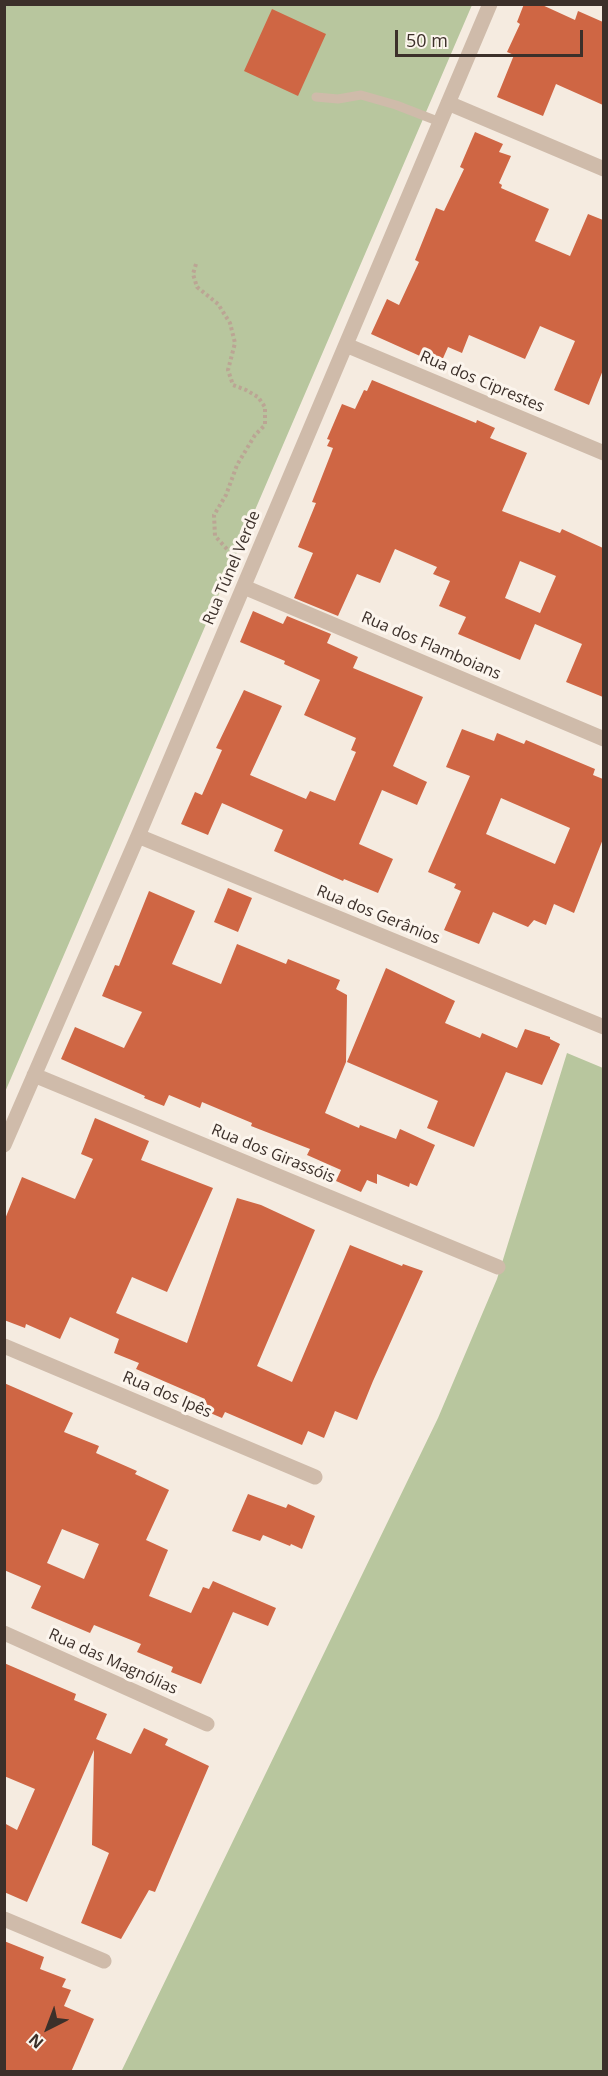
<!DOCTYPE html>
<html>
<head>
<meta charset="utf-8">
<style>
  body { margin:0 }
  #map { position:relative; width:608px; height:2076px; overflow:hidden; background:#f5ebe0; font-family:"Open Sans",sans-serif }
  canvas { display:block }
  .frame { position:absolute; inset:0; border:6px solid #3c302a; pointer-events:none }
  .north { position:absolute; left:18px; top:1998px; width:60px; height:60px; -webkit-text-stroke:4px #fcf5ed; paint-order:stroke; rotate:222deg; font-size:16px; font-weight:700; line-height:24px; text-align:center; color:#3c302a }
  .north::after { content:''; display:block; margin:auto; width:21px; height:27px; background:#3c302a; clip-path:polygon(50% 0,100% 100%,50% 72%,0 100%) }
  .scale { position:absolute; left:395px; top:30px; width:188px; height:27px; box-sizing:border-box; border:3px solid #3c302a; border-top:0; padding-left:8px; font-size:18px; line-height:21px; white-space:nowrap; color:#3c302a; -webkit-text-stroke:4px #fcf5ed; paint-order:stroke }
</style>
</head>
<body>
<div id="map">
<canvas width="608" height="2076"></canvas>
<div class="frame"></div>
<div class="north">N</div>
<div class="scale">50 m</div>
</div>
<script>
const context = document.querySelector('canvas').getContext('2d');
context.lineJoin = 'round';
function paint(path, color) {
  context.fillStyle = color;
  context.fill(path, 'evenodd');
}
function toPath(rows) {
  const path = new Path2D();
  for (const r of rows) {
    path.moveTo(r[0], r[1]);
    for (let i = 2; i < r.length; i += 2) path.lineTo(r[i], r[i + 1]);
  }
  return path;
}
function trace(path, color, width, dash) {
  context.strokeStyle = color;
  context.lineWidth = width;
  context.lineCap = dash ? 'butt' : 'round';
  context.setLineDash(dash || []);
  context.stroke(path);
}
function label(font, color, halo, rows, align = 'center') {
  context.font = font + ' "Open Sans",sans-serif';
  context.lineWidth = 6;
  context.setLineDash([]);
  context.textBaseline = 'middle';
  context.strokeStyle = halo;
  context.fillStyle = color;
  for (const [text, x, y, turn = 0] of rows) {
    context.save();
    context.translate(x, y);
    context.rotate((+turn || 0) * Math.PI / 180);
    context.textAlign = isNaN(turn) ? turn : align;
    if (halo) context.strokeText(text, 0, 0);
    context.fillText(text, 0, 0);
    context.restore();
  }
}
paint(toPath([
  [5,5,472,5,5,1092],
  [567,1053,603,1068,603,2071,121,2072,438,1418,497,1279]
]), '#b8c69e');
paint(toPath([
  [524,4,540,4,575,20,578,11,603,22,603,105,556,84,543,116,497,97,514,55,507,52,520,24,517,22],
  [272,9,326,34,298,96,244,71],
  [475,132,503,144,499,152,511,156,499,183,502,185,501,188,549,209,535,241,570,256,588,214,603,220,603,370,589,405,554,390,575,341,540,326,525,359,469,335,462,353,448,347,440,365,371,334,387,299,399,305,419,262,415,260,436,208,444,211,464,169,460,167],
  [372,380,476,423,477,420,495,428,490,438,527,453,502,511,560,533,562,529,603,548,603,697,566,682,582,644,535,624,520,660,458,634,466,617,439,606,450,581,433,574,437,567,395,549,380,583,357,574,338,616,294,598,313,553,298,547,316,503,312,502,330,456,333,448,327,446,330,440,327,439,342,404,355,409,364,390,367,391],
  [520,561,556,576,540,613,505,598],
  [253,611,283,624,287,616,331,634,327,643,358,657,353,668,423,697,393,766,427,782,417,805,382,790,359,844,393,859,378,893,344,879,343,881,274,851,283,830,222,803,208,835,181,824,195,792,202,795,222,750,216,748,244,690,282,706,250,775,306,799,310,791,335,801,356,752,351,750,356,738,304,715,320,680,284,664,285,661,240,642],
  [462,729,494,741,497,733,524,744,526,740,595,769,593,775,603,779,603,839,574,913,554,904,546,925,534,920,528,927,493,912,479,944,444,930,461,891,454,888,456,884,428,872,470,776,446,767],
  [501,798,570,828,555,864,486,834],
  [228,888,252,898,238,932,214,922],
  [149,891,195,911,172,964,221,984,237,944,286,964,288,959,340,980,336,989,347,995,346,1062,325,1113,359,1128,360,1125,396,1139,400,1129,435,1145,417,1186,410,1183,409,1187,377,1174,377,1184,367,1180,361,1192,336,1181,341,1170,307,1155,310,1149,251,1126,252,1123,202,1102,200,1108,169,1095,164,1106,144,1098,145,1096,61,1059,75,1027,124,1048,142,1012,102,996,115,965,119,966],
  [386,968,455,1001,445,1023,480,1038,482,1033,517,1048,525,1029,550,1037,550,1039,560,1044,542,1085,506,1072,474,1147,427,1128,438,1101,347,1062],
  [95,1118,149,1141,141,1160,213,1188,167,1292,132,1277,116,1313,187,1343,237,1198,261,1205,315,1230,257,1366,292,1382,350,1245,402,1266,403,1264,423,1271,373,1381,357,1420,335,1411,324,1438,308,1431,302,1445,225,1412,222,1418,201,1409,205,1399,136,1369,139,1363,114,1353,119,1339,70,1317,60,1339,26,1324,25,1328,4,1320,5,1219,22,1177,75,1199,93,1159,81,1154],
  [4,1383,73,1413,64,1432,99,1446,96,1453,137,1471,135,1474,169,1490,146,1540,168,1550,149,1596,191,1613,203,1587,209,1589,213,1581,276,1608,268,1626,233,1612,201,1684,171,1672,173,1667,137,1652,141,1644,94,1625,90,1633,31,1608,41,1586,4,1570],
  [62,1529,99,1544,84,1579,47,1563],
  [248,1494,286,1508,288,1504,315,1516,302,1549,291,1544,290,1546,263,1535,260,1541,232,1531],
  [4,1663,76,1694,74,1700,107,1714,96,1739,131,1754,144,1728,168,1739,165,1745,209,1766,155,1892,149,1890,121,1939,81,1923,109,1853,92,1845,94,1750,27,1902,4,1892,4,1823,17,1830,35,1789,4,1776],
  [4,1941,44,1957,40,1969,66,1979,62,1987,71,1990,64,2006,94,2019,71,2072,4,2072]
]), '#cf6644');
trace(toPath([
  [196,264,193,274,197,287,218,304,230,323,235,343,228,370,233,385,246,390,258,397,265,407,265,425,255,435,237,465,226,495,214,515,215,536,236,559]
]), '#bba594', 4, [3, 3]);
trace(toPath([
  [316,97,338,99,361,95,396,105,440,122]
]), '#cfbbaa', 9);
trace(toPath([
  [448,103,604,169],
  [346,345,604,453],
  [244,587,604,739],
  [138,836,604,1027],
  [34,1075,498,1267],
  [4,1145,138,836,490,4],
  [4,1346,315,1477],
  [4,1633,207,1724],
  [4,1919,104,1961]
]), '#cfbbaa', 15);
label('16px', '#3c302a', '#fcf5ed', [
  ["Rua dos Ciprestes",482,382,23],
  ["Rua Túnel Verde",232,568,-67],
  ["Rua dos Flamboians",431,646,23],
  ["Rua dos Gerânios",378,915,22],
  ["Rua dos Girassóis",273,1154,22],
  ["Rua dos Ipês",167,1395,23],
  ["Rua das Magnólias",113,1662,24]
]);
</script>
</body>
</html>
